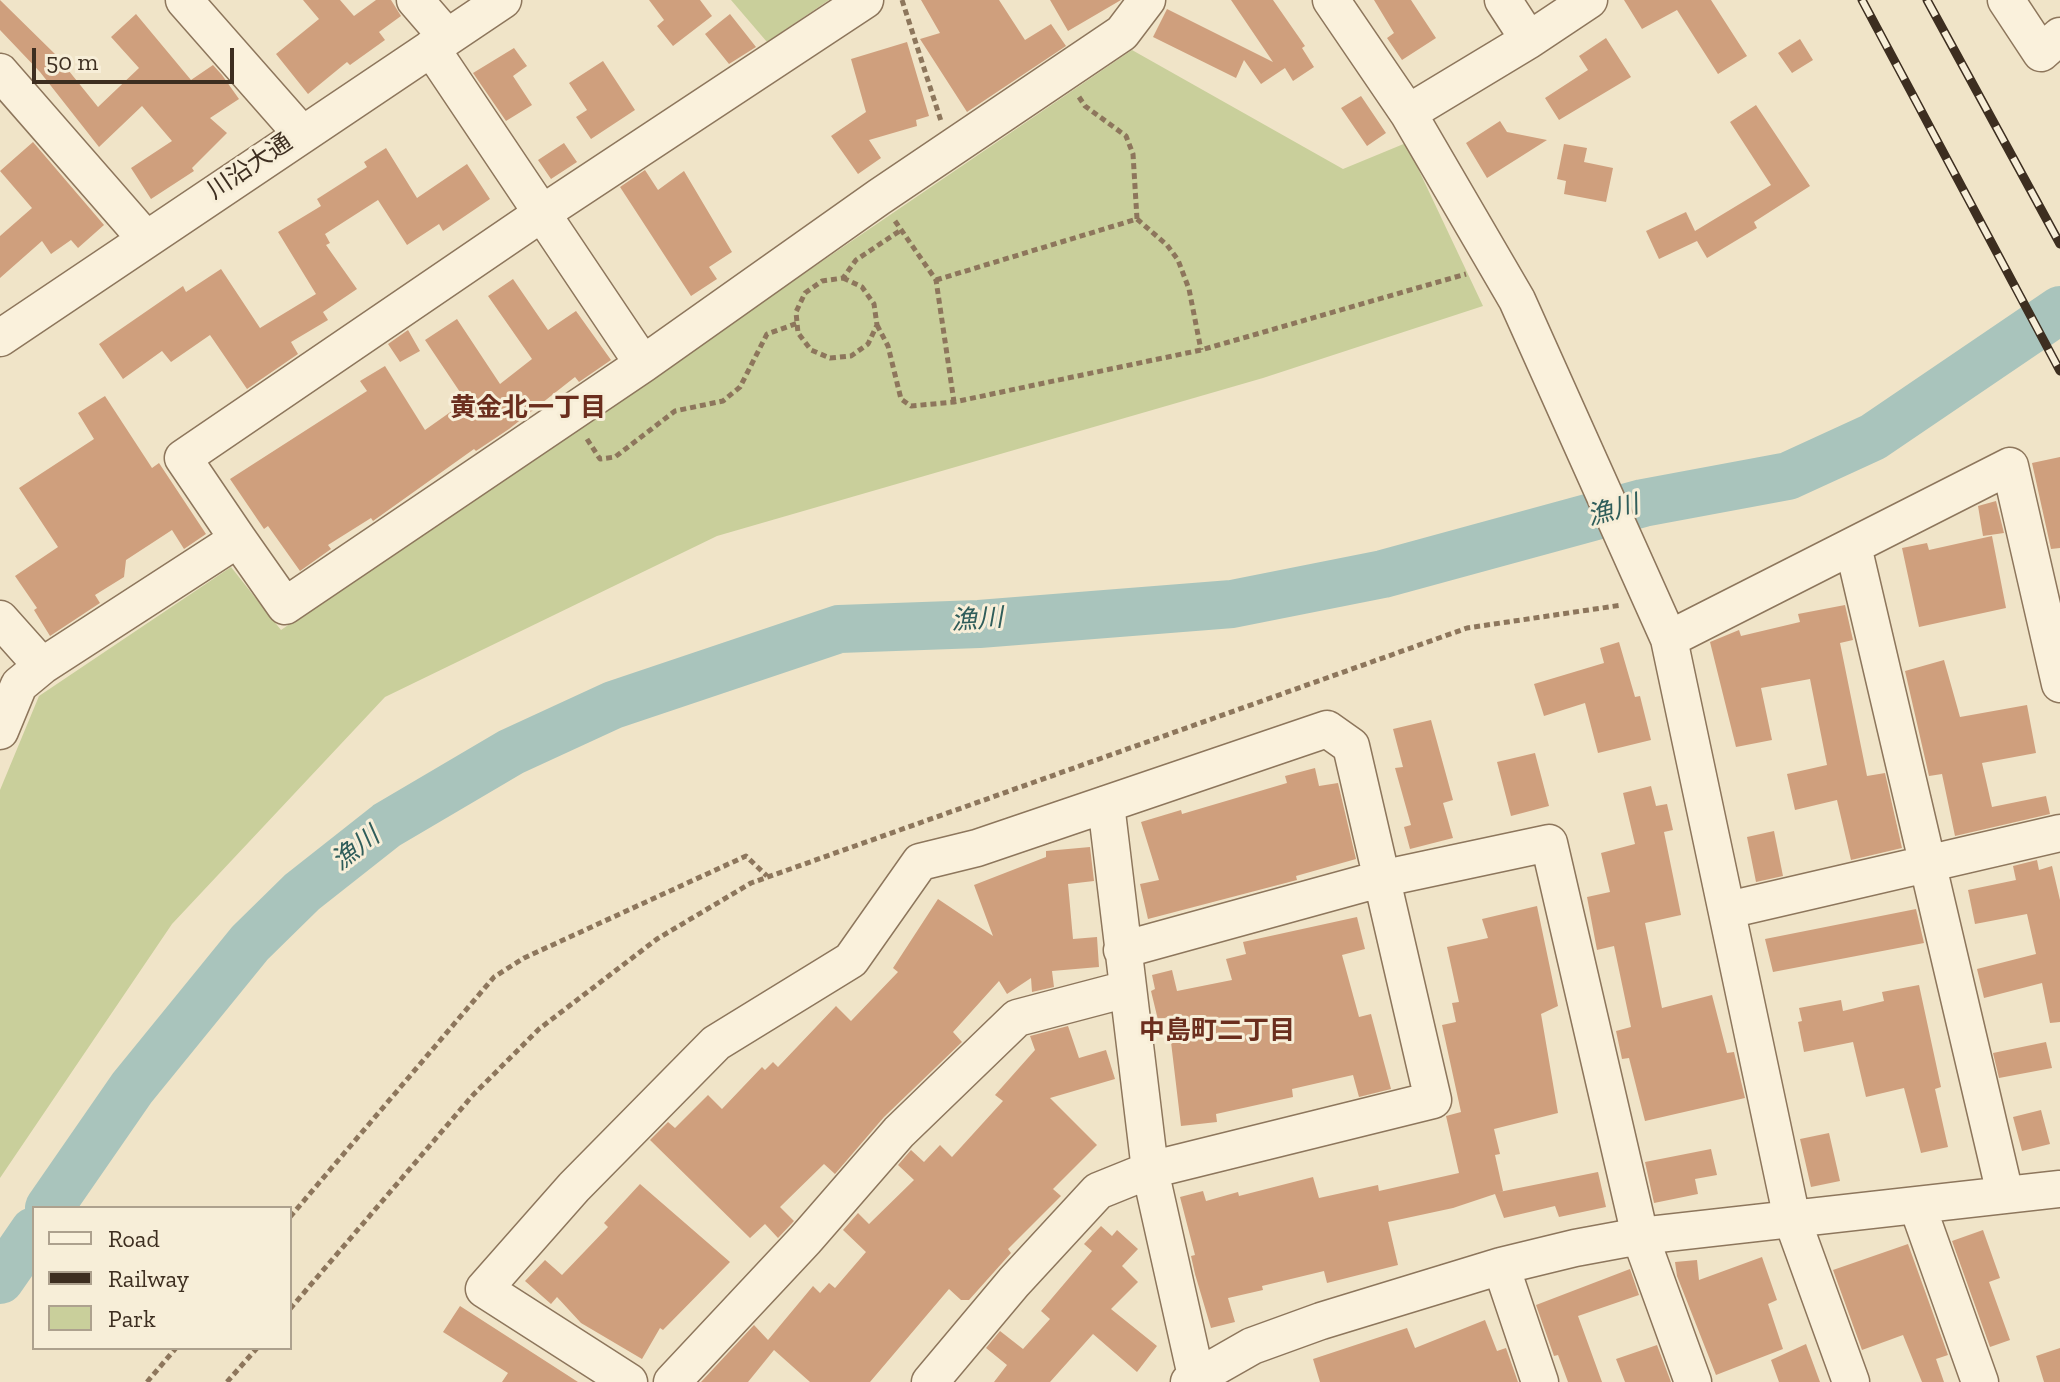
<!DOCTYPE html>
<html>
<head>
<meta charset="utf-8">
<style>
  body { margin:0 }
  #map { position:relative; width:2060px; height:1382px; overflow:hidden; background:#f0e4c8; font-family:"Zilla Slab",serif }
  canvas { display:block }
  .legend { position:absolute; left:32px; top:1206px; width:260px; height:144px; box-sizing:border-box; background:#f7eed8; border:2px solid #ada18e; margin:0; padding:10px 14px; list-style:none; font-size:24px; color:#3d2e20 }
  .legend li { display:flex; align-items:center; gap:16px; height:40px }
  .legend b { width:40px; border:2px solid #ada18e }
  .scale { position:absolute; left:32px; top:48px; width:202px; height:36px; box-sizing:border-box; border:4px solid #3d2e20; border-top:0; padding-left:10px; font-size:24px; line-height:28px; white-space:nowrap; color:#3d2e20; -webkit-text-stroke:6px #f7eed8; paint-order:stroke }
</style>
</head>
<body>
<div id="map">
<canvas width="2060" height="1382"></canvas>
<ul class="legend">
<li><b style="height:10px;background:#faf1dc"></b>Road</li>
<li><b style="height:10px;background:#3d2e20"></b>Railway</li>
<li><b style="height:22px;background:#c9cf9b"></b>Park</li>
</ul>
<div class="scale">50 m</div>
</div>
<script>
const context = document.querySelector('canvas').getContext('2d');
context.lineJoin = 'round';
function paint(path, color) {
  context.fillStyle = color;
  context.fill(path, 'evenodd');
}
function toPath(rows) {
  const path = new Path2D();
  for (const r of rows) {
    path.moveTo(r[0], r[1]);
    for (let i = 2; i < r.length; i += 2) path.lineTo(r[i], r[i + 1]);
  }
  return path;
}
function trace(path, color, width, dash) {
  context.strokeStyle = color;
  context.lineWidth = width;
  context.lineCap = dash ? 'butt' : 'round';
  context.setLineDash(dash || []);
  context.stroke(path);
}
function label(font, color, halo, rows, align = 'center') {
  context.font = font + ' "Zilla Slab","Noto Sans JP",serif';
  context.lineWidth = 6;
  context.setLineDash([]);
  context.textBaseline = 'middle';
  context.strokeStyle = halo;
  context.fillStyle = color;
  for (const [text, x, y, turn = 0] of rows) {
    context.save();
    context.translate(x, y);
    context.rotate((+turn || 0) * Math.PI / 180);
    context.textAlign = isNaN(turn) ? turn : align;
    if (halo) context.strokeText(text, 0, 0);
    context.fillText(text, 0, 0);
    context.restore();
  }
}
paint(toPath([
  [731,0,829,0,767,42],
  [1132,50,1343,169,1406,143,1483,306,1263,378,717,536,385,697,172,924,0,1178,0,790,39,696,231,567,281,630]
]), '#c9cf9b');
trace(toPath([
  [49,1208,132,1088,250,943,302,892,387,825,511,752,613,705,839,629,979,624,1232,604,1383,574,1643,503,1788,476,1873,437,2060,310],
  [0,1280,34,1231]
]), '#a9c4bc', 48);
paint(toPath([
  [0,0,56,55,98,107,139,68,111,37,136,14,191,80,213,65,222,75,239,99,210,118,227,133,192,168,194,171,151,199,131,168,172,141,142,106,99,147,40,72,0,30],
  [303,0,340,0,354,16,376,0,391,0,401,16,379,32,385,40,350,65,347,62,308,94,276,54,319,19],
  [649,0,700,0,712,16,673,46,657,26,664,20],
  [921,0,999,0,1025,40,1051,24,1066,46,967,112,920,39,940,33],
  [1050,0,1121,0,1068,31],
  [1231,0,1273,0,1305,46,1302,48,1314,67,1293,81,1285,68,1261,84,1244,60,1236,78,1153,37,1167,9,1273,62],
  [1374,0,1411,0,1436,38,1402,60,1387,38,1394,33],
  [1624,0,1711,0,1747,56,1718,74,1677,10,1642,29],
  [730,14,756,47,729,64,705,34],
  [1606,38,1631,77,1559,120,1545,98,1588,70,1579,56],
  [1800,39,1813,60,1792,73,1778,53],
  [907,42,929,116,916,120,917,126,869,140,881,158,858,174,831,136,866,112,851,59],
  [514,48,527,66,513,76,532,105,506,121,473,73],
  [603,61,635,110,591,139,576,117,587,110,569,83],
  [1361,96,1386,133,1367,146,1341,108],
  [1756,105,1810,186,1754,222,1757,228,1707,258,1697,241,1659,259,1646,231,1686,212,1695,231,1771,185,1730,122],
  [1500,121,1507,132,1547,140,1487,178,1466,143],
  [33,142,104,225,78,248,71,240,51,254,42,241,0,278,0,236,32,208,0,171],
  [564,143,577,162,551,179,538,160],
  [1564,144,1587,148,1584,162,1613,168,1606,202,1564,194,1566,181,1557,179],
  [386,148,417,198,467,164,490,199,443,231,439,224,407,245,378,200,325,234,330,243,326,245,357,289,323,312,328,320,291,342,298,354,247,389,210,335,171,362,162,351,123,379,99,344,183,286,186,292,221,269,260,328,316,294,278,232,321,206,317,199,367,167,364,162],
  [645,170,658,190,684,171,732,252,709,267,717,279,691,296,620,187],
  [513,279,548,330,576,311,611,360,579,382,575,377,509,429,476,451,474,449,373,521,371,518,328,545,331,549,300,571,268,526,264,529,230,479,367,391,360,381,385,366,425,430,466,401,425,340,457,319,500,384,532,359,488,296],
  [408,330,420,351,400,362,388,344],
  [105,396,152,468,159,463,206,534,184,549,172,530,126,560,124,577,95,595,100,603,50,636,34,610,37,608,15,576,58,547,19,488,94,439,78,413],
  [2060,457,2060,548,2051,549,2032,463],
  [1996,501,2004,533,1983,536,1978,506],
  [1992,536,2006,608,1919,627,1902,548,1927,543,1929,550],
  [1845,605,1853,640,1840,643,1867,776,1885,773,1902,848,1851,860,1837,800,1795,810,1787,774,1827,765,1810,679,1761,688,1772,740,1736,747,1710,642,1739,630,1741,636,1800,622,1798,614],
  [1619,642,1635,697,1640,696,1651,740,1598,753,1585,703,1544,716,1534,684,1604,663,1600,648],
  [1944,660,1960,717,2027,705,2036,753,1982,763,1992,807,2046,796,2050,814,1955,836,1942,774,1929,776,1905,671],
  [1431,720,1453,800,1443,803,1453,838,1410,849,1404,827,1411,825,1395,768,1403,767,1393,729],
  [1535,753,1549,806,1511,816,1497,762],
  [1315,768,1319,786,1338,783,1356,859,1296,876,1297,880,1148,919,1140,884,1159,880,1141,822,1181,810,1182,814,1287,783,1285,776],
  [1651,786,1656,806,1667,804,1673,830,1664,832,1681,915,1645,923,1662,1008,1712,995,1727,1053,1734,1052,1745,1098,1645,1121,1629,1058,1622,1059,1616,1031,1631,1027,1614,946,1597,950,1587,897,1610,892,1601,853,1635,844,1623,793],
  [1774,831,1783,876,1756,882,1747,837],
  [1090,847,1094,881,1068,884,1073,939,1097,937,1099,967,1052,971,1054,987,1032,992,1031,978,1007,994,999,981,953,1032,962,1042,884,1117,835,1174,824,1164,780,1207,794,1221,778,1238,765,1224,750,1238,650,1140,668,1122,675,1128,708,1095,722,1109,762,1067,765,1070,773,1062,778,1067,836,1006,851,1021,898,972,893,968,938,899,993,936,974,885,1046,857,1046,851],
  [2037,860,2039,870,2052,866,2060,900,2060,1022,2050,1023,2042,983,1984,998,1977,969,2036,954,2027,914,1975,924,1968,890,2016,880,2013,866],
  [1537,906,1558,1006,1541,1014,1558,1113,1494,1129,1500,1154,1495,1155,1503,1191,1499,1192,1598,1172,1606,1207,1559,1217,1555,1206,1504,1218,1495,1194,1453,1208,1388,1222,1398,1265,1327,1283,1324,1271,1262,1286,1263,1290,1228,1298,1235,1322,1211,1328,1195,1274,1191,1256,1195,1255,1180,1197,1203,1191,1206,1201,1238,1192,1239,1196,1313,1177,1319,1198,1378,1185,1379,1191,1459,1173,1446,1116,1461,1112,1442,1025,1456,1022,1452,1003,1459,1002,1447,947,1488,938,1482,919],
  [1916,909,1924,943,1773,972,1765,939],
  [1357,917,1365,949,1342,955,1359,1017,1371,1014,1391,1089,1359,1097,1353,1075,1292,1089,1293,1097,1216,1114,1217,1122,1181,1126,1168,1017,1158,1020,1151,991,1155,989,1152,975,1172,970,1177,991,1232,980,1226,959,1246,954,1243,942],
  [1919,985,1941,1087,1935,1089,1948,1147,1921,1153,1904,1088,1866,1097,1853,1042,1804,1052,1798,1022,1802,1021,1799,1008,1841,1000,1843,1011,1884,1001,1882,992],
  [1068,1026,1079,1058,1106,1050,1115,1079,1050,1098,1097,1145,1053,1189,1061,1196,1008,1249,1011,1253,969,1300,961,1300,949,1289,870,1382,810,1382,774,1350,748,1382,701,1382,754,1325,768,1340,813,1286,820,1293,829,1283,835,1288,866,1252,843,1230,858,1213,869,1224,914,1180,898,1165,911,1150,924,1162,940,1145,952,1157,1003,1101,995,1095,1035,1050,1030,1036],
  [2046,1042,2052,1068,1999,1078,1993,1053],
  [2041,1110,2050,1144,2022,1151,2013,1117],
  [1829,1133,1840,1181,1811,1187,1800,1139],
  [1711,1149,1717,1175,1695,1179,1698,1194,1654,1203,1645,1162],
  [640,1184,730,1262,663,1330,660,1328,642,1359,581,1323,557,1297,551,1304,525,1281,545,1260,562,1275,608,1227,604,1223],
  [1101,1226,1112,1236,1117,1230,1138,1249,1122,1266,1138,1282,1111,1309,1157,1346,1137,1372,1093,1334,1050,1382,994,1382,1007,1365,986,1348,1000,1331,1023,1349,1050,1319,1041,1311,1092,1251,1084,1244],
  [1983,1230,2000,1278,1989,1282,2010,1340,1990,1347,1952,1241],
  [1908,1244,1948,1355,1936,1359,1944,1382,1922,1382,1903,1335,1862,1350,1833,1270],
  [1762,1257,1777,1300,1768,1304,1783,1349,1716,1375,1677,1276,1675,1262,1697,1260,1699,1280],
  [1630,1269,1639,1295,1578,1316,1602,1382,1568,1382,1558,1355,1554,1356,1536,1305],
  [460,1306,578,1382,502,1382,508,1373,443,1332],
  [1485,1320,1497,1351,1506,1348,1518,1382,1320,1382,1313,1359,1407,1328,1415,1348],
  [1806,1344,1820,1382,1779,1382,1771,1360],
  [1657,1345,1671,1382,1625,1382,1616,1359],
  [2060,1348,2060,1382,2044,1382,2036,1356]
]), '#cf9f7d');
const minor = toPath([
  [184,0,301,133],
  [415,0,447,37],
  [1331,0,1408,113,1517,300,1669,639,1792,1219,1851,1382],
  [2006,0,2041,53,2060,36],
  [1529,40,1589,0],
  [431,48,643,364],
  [0,72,145,238],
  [1408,113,1529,40,1503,0],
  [0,338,503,0],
  [238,539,183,458,541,214,865,0],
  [1853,546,2005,1194],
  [0,619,42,666],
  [1669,639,2010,466,2060,684],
  [0,731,19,685,42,666,238,539,285,606,643,364,879,197,1122,33,1147,0],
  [1728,910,2060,833],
  [1122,950,1380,879,1549,843,1640,1236,1693,1382],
  [1917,1205,1980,1382],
  [1501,1266,1540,1382],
  [629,1382,484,1289,574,1187,716,1043,851,960,920,862,977,848,1327,729,1351,746,1433,1100,1150,1170,1196,1376],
  [672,1382,805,1240,899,1132,1017,1018,1127,989],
  [930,1382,1014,1282,1098,1191,1150,1170,1106,804],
  [1189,1382,1252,1346,1321,1321,1501,1266,1575,1248,1640,1236,2060,1189]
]);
trace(minor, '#8d765c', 39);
trace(toPath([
  [902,0,941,121],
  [1079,97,1085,106,1126,136,1133,154,1137,219],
  [895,221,936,280,954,402],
  [843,278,862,287,874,304,877,325,868,344,851,356,830,358,811,350,798,333,796,312,805,293,822,281,843,278,856,260,901,230],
  [936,280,1137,219,1167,245,1178,260,1189,289,1201,350],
  [877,325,888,346,901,399,911,406,954,402,1201,350,1466,274],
  [587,439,600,459,615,457,675,411,723,401,740,387,767,334,798,323],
  [290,1217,494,977,524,958,746,856,767,876],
  [290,1309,473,1095,539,1029,657,939,751,883,1467,628,1622,605],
  [147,1382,176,1348],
  [227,1382,257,1348]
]), '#8d765c', 5, [6, 4]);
trace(minor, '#faf1dc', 36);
const rail = toPath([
  [1862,0,2060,371],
  [1927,0,2060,244]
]);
trace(rail, '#3d2e20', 9);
trace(rail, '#f7eed8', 6, [18]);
label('24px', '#3d2e20', '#f7eed8', [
  ["川沿大通",250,167,-34]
]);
label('bold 26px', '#6b2e1e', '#f7eed8', [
  ["黄金北一丁目",528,409],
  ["中島町二丁目",1217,1032]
]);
label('italic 26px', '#2f5d5a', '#f7eed8', [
  ["漁川",1613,511,-15],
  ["漁川",977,620,-4],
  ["漁川",356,849,-38]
]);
</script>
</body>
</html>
